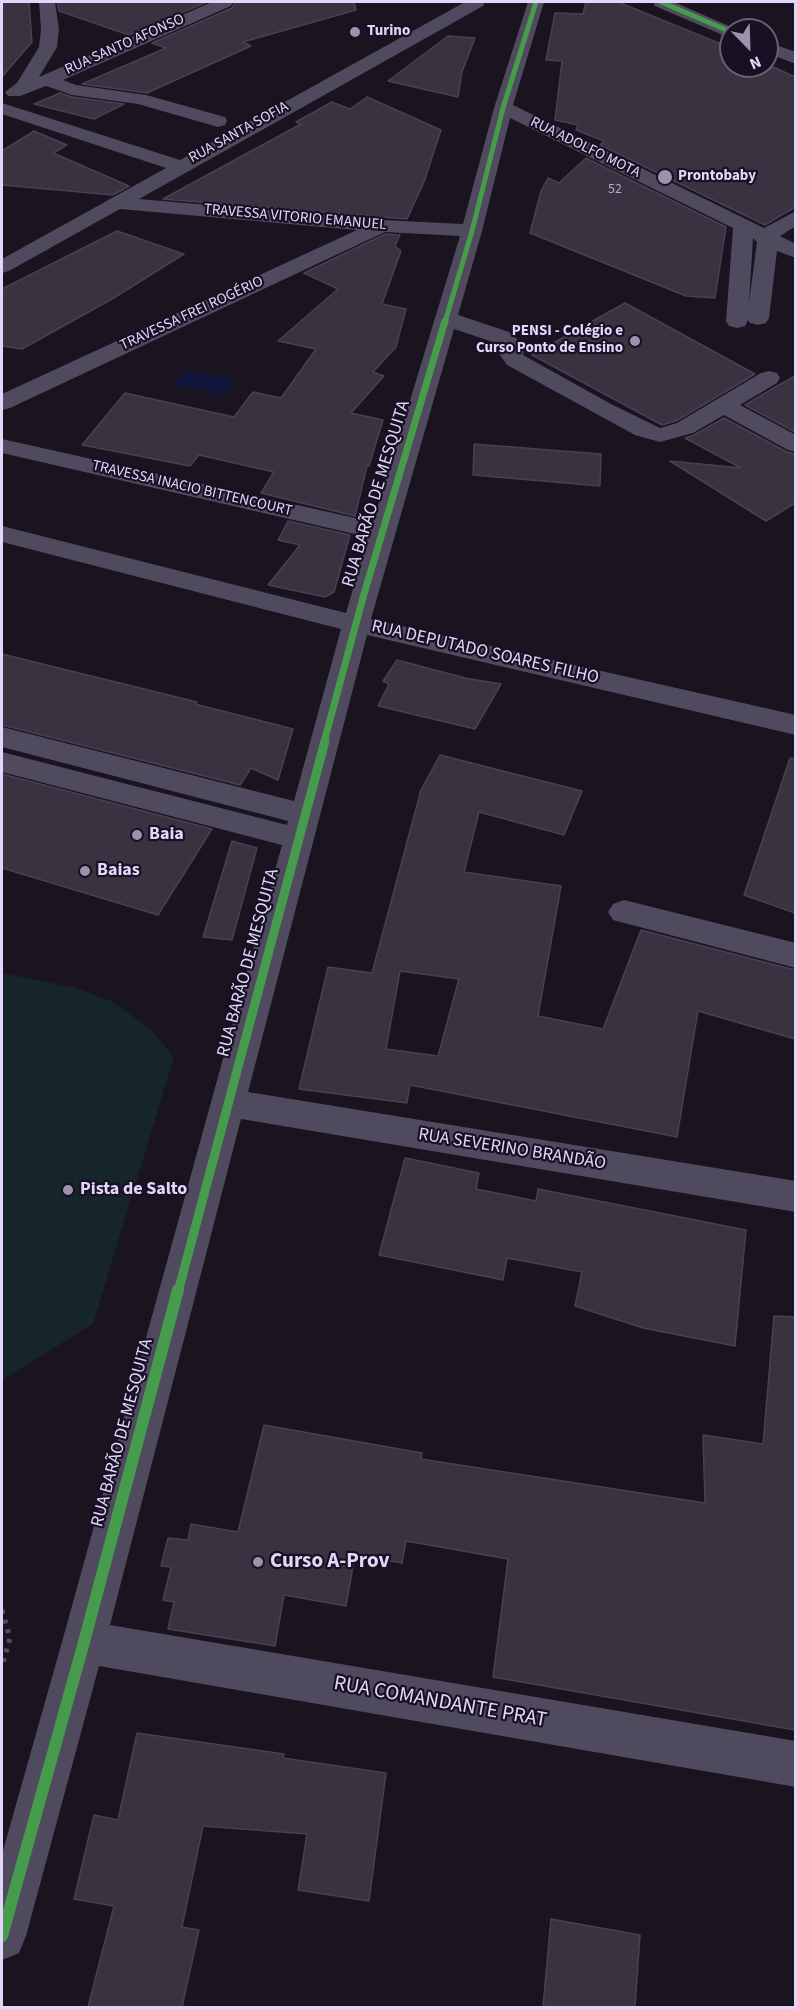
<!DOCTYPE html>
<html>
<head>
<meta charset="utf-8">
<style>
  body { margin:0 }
  #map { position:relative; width:797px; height:2009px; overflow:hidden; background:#19141f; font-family:"Source Sans 3",sans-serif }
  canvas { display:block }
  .frame { position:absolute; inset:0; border:3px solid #e3d6fb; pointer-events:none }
  .north { position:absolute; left:719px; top:18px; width:60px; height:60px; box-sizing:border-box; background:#181023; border:2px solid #695f79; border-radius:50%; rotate:157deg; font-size:16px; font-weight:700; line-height:24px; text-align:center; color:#e3d6fb }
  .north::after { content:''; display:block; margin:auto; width:21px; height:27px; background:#9c92ae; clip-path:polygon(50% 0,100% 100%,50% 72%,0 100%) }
</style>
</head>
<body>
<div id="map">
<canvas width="797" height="2009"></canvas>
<div class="frame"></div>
<div class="north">N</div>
</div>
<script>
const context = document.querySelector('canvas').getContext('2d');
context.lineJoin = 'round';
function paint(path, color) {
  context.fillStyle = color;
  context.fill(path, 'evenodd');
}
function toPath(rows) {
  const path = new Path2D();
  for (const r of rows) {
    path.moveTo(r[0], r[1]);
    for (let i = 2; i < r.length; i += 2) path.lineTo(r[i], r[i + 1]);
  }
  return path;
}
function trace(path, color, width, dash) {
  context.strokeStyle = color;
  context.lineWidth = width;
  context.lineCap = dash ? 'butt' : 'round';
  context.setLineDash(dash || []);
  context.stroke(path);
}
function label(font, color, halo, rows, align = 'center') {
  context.font = font + ' "Source Sans 3",sans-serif';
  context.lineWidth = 4.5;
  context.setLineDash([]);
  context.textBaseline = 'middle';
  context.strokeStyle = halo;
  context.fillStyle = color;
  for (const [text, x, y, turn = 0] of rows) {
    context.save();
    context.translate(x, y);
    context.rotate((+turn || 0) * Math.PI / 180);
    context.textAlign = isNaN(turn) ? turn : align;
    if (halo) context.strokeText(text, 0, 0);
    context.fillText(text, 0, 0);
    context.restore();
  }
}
paint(toPath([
  [2,973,76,988,111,1001,151,1029,174,1057,93,1324,2,1380]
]), '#15252a');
paint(toPath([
  [185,370,236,379,224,395,174,385]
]), '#10153b');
const building = toPath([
  [2,2,29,2,32,42,2,77,2,2],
  [57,2,207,2,129,35,59,11,57,2],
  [235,2,354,2,356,10,243,42,251,46,147,93,82,84,166,48,152,43,232,8,235,2],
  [586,2,618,2,731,48,731,66,767,64,795,77,795,207,765,225,600,145,604,141,576,130,578,125,555,120,562,61,546,60,555,13,583,14,586,2],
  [448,36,475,38,462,72,458,97,388,81,448,36],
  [60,93,72,97,124,104,94,119,34,104,60,93],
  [367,97,441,130,424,182,407,219,163,199,301,124,296,122,332,102,350,109,367,97],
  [34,131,67,145,53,153,129,186,113,195,2,185,2,151,34,131],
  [586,158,726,227,715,298,686,296,530,233,541,191,548,178,559,183,586,158],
  [117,231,184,254,112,299,22,349,2,346,2,289,117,231],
  [385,234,400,235,395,246,401,251,382,304,406,309,396,347,373,372,384,376,351,413,383,420,369,466,367,466,355,516,261,493,274,472,199,455,190,466,82,445,125,393,234,417,253,392,281,398,316,349,278,341,338,289,304,273,385,234],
  [625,303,755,374,676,421,662,425,532,355,625,303],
  [795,376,795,432,745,405,777,386,795,376],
  [724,418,787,452,795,454,795,503,766,521,670,461,741,468,685,438,694,435,724,418],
  [474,444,601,454,600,486,473,475,474,444],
  [288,521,350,535,334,592,325,597,268,585,300,545,278,540,288,521],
  [2,654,197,702,195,704,293,729,278,780,251,768,240,785,2,725,2,654],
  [397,660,465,678,501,684,475,729,378,706,389,684,383,681,397,660],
  [440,755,582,791,564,835,479,812,464,872,561,886,538,1016,603,1029,641,930,795,970,795,1039,698,1011,677,1137,410,1085,407,1103,299,1089,328,967,372,973,421,790,440,755],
  [400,971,459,979,438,1056,386,1049,400,971],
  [790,758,795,759,795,913,744,895,790,758],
  [2,774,212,829,158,915,2,868,2,774],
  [232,841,257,848,232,940,203,937,232,841],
  [405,1158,479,1173,476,1189,536,1201,538,1189,746,1230,735,1346,643,1328,575,1306,582,1272,507,1258,503,1280,379,1255,405,1158],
  [774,1316,795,1317,795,1730,493,1677,508,1559,406,1541,402,1563,355,1555,346,1606,284,1595,275,1646,168,1629,174,1602,163,1600,171,1567,161,1566,168,1538,188,1540,191,1524,238,1532,264,1425,422,1453,421,1459,705,1503,703,1435,763,1444,774,1316],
  [137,1733,284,1754,283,1758,386,1773,369,1901,298,1890,307,1834,203,1826,182,1927,199,1930,182,2007,88,2007,114,1906,74,1899,94,1815,118,1820,137,1733],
  [551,1919,640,1935,635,2007,543,2007,551,1919]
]);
paint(building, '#383241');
trace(building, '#474152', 1.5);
trace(toPath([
  [2,1610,10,1638,2,1666]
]), '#4b5060', 5, [4, 6]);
paint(toPath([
  [39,2,55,2,59,29,57,47,39,77,212,2,233,2,231,6,63,80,76,85,146,95,225,117,227,121,225,125,218,127,138,104,72,95,46,86,20,96,8,96,5,92,17,83,39,47,41,29,39,2],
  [465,2,485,2,483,6,139,199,382,220,463,224,494,108,528,2,544,2,513,105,764,228,796,211,796,226,780,236,796,244,796,258,777,251,769,318,766,323,758,325,750,323,748,320,745,326,737,328,729,326,726,321,733,228,510,118,482,231,458,315,509,332,525,346,523,355,611,404,660,428,677,423,761,373,769,371,777,373,780,378,777,383,740,405,796,435,796,452,788,450,724,415,693,433,660,442,635,435,507,365,500,355,502,348,493,342,454,329,371,619,796,715,796,735,367,635,248,1092,796,1181,796,1212,241,1119,110,1625,796,1741,796,1787,99,1666,26,1936,19,1953,2,1960,2,1854,62,1642,282,845,2,772,2,752,287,825,288,821,2,747,2,727,294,801,341,629,2,542,2,526,346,613,368,537,2,453,2,439,373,522,460,236,385,232,10,408,2,410,2,394,357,230,120,209,9,271,2,273,2,259,166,168,2,114,2,103,180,160,465,2],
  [753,238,757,242,749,303,753,238],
  [653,2,674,2,738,30,731,30,731,37,725,36,655,6,653,2],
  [767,42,796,52,796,64,767,53,767,42],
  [624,900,796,943,796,968,613,920,608,912,613,904,624,900]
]), '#4f4a5e');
trace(toPath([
  [661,2,731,32],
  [445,322,472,231,503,108,536,2]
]), '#469c4c', 5);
trace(toPath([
  [324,742,364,594,445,321]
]), '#469c4c', 7);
trace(toPath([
  [178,1292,325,741]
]), '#469c4c', 9);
trace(toPath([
  [2,1936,84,1642,178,1290]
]), '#469c4c', 12);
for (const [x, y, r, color] of [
  [355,32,6,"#9c92ae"],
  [665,177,8,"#9c92ae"],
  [635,341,6,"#9c92ae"],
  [137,835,6,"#9c92ae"],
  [85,871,6,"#9c92ae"],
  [68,1190,6,"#9c92ae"],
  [258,1562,6,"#9c92ae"]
]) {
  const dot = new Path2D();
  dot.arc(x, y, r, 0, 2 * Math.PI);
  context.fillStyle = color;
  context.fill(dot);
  trace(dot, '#181023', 2);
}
label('14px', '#b8adcc', null, [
  ["52",615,190]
]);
label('bold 15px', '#e3d6fb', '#181023', [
  ["Turino",367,32],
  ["Prontobaby",678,177],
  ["PENSI - Colégio e",623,332,"right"],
  ["Curso Ponto de Ensino",623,349,"right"]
], 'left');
label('15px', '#e3d6fb', '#181023', [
  ["RUA SANTO AFONSO",125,45,-24],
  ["RUA SANTA SOFIA",239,133,-29],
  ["RUA ADOLFO MOTA",585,148,26],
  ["TRAVESSA VITORIO EMANUEL",295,218,5],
  ["TRAVESSA FREI ROGÉRIO",192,314,-25],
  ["TRAVESSA INACIO BITTENCOURT",192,489,13]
]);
label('18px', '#e3d6fb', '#181023', [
  ["RUA BARÃO DE MESQUITA",377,494,-73],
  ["RUA DEPUTADO SOARES FILHO",485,653,13],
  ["RUA BARÃO DE MESQUITA",249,963,-75],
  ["RUA SEVERINO BRANDÃO",512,1150,9],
  ["RUA BARÃO DE MESQUITA",123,1433,-75]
]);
label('bold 18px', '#e3d6fb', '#181023', [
  ["Baia",149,835],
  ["Baias",97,871],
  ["Pista de Salto",80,1190]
], 'left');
label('bold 21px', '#e3d6fb', '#181023', [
  ["Curso A-Prov",270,1562]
], 'left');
label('21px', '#e3d6fb', '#181023', [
  ["RUA COMANDANTE PRAT",440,1703,10]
]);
</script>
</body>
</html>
